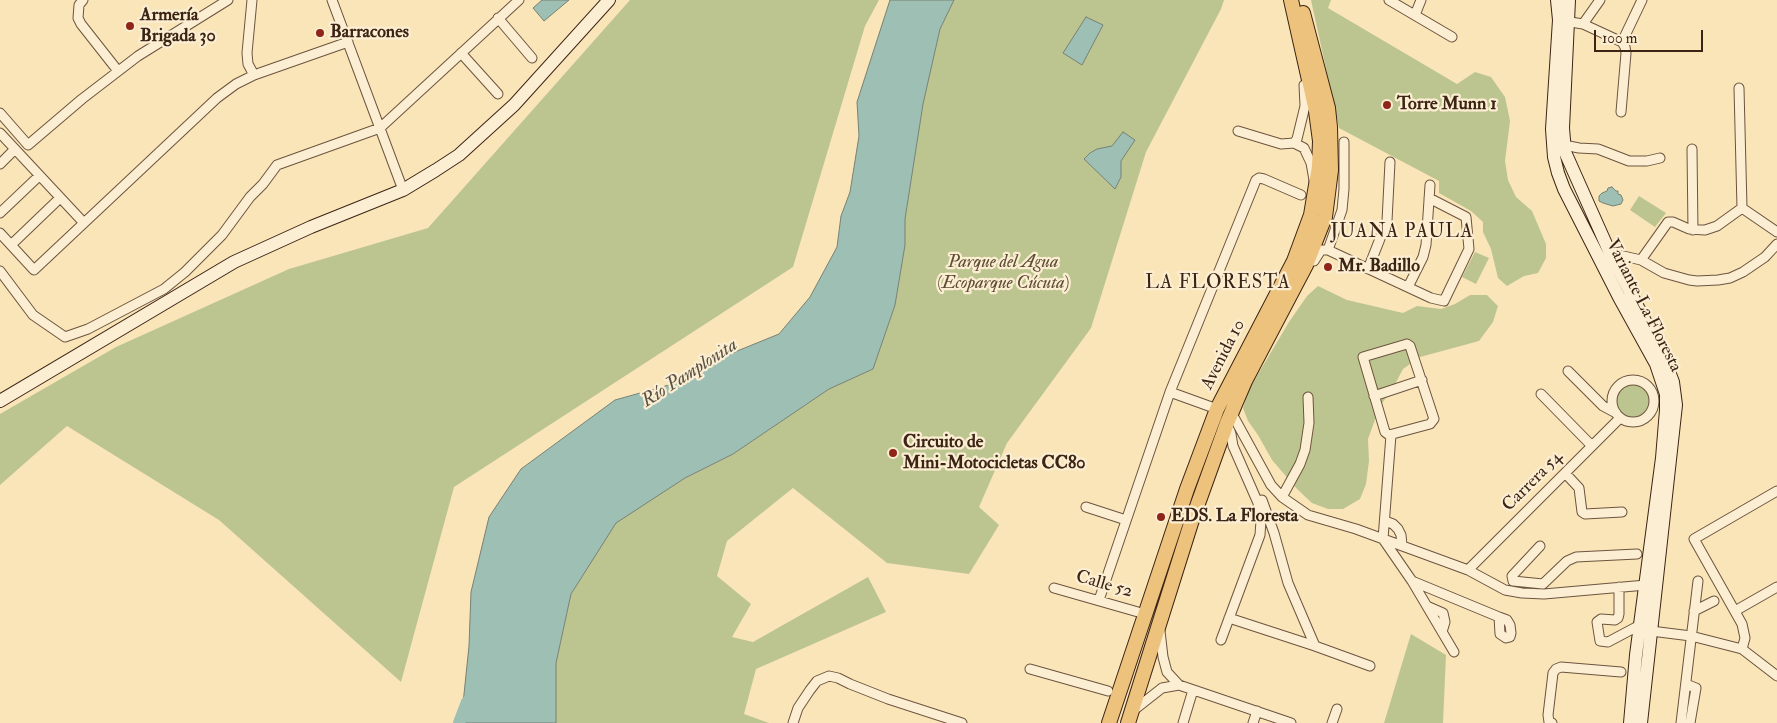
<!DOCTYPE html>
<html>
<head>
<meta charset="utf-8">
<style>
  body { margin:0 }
  #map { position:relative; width:1777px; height:723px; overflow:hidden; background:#fae5b9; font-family:"IM FELL Double Pica",serif }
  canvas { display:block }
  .scale { position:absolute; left:1594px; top:30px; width:109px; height:22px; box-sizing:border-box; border:2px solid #3c2415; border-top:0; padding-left:6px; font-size:15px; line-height:18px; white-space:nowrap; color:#3c2415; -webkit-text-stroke:4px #fceed2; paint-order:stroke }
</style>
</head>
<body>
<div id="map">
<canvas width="1777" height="723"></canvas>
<div class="scale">100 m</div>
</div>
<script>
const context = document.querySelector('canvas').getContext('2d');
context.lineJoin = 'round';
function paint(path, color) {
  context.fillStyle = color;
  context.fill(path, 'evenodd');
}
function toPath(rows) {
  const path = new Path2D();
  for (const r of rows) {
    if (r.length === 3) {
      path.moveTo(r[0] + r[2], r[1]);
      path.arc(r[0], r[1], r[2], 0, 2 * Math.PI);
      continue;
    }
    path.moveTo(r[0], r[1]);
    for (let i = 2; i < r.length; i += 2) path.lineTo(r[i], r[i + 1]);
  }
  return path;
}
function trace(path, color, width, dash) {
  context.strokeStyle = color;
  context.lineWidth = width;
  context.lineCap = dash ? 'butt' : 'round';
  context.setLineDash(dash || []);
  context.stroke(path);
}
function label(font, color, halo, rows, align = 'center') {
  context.font = font + ' "IM FELL Double Pica",serif';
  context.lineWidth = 4.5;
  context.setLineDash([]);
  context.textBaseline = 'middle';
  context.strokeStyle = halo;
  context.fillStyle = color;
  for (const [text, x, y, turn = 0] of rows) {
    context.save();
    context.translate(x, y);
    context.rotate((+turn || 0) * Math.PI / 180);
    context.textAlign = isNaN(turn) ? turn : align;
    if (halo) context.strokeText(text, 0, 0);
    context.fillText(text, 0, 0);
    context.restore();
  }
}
paint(toPath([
  [630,0,879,0,865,26,793,267,454,487,401,682,219,520,67,426,0,485,0,414,116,347,289,269,428,228],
  [954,0,1224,0,1221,9,1146,152,1091,328,1007,443,979,507,999,525,969,574,887,563,793,488,727,541,717,576,751,604,732,637,753,642,868,577,886,612,756,669,744,714,769,723,556,723,556,663,571,594,616,522,685,478,733,454,829,389,873,369,895,305,905,245,905,219,923,104,940,29],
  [1311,0,1331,0,1328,8,1457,84,1475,72,1491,77,1505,97,1510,121,1505,161,1508,180,1516,197,1532,211,1546,244,1546,258,1538,273,1524,276,1507,286,1498,278,1491,249,1483,232,1483,222,1471,211,1439,193,1439,181,1339,128],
  [1639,196,1666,213,1655,227,1630,210],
  [1475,252,1489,258,1476,284,1462,277],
  [1318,286,1347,300,1403,313,1417,306,1441,309,1455,304,1470,295,1487,295,1498,306,1493,322,1479,341,1420,357,1403,369,1393,388,1380,406,1368,439,1369,461,1366,484,1360,499,1343,509,1328,509,1312,503,1297,489,1272,460,1258,435,1248,421,1243,408,1250,388,1261,369,1289,322,1307,296],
  [1633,401,19],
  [1411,634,1446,655,1443,723,1384,723]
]), '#bcc590');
const water = toPath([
  [542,0,569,0,544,21,533,8,542,0],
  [890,0,954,0,940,29,923,104,905,219,905,245,895,305,873,369,829,389,733,454,685,478,616,523,571,594,556,663,556,723,461,723,469,646,471,592,489,517,521,469,615,400,676,383,715,360,779,334,810,297,837,247,841,216,850,192,859,136,857,102,890,0],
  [1086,17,1103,25,1082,65,1063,53,1086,17],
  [1123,132,1135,140,1121,161,1121,177,1115,189,1084,159,1090,153,1097,149,1112,146,1123,132],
  [1612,187,1616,191,1618,191,1618,194,1621,195,1623,200,1621,204,1613,206,1603,203,1599,201,1599,196,1602,193,1607,191,1608,188,1612,187]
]);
paint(water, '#9ebfb3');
trace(water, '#778174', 1);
trace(toPath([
  [459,723,467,702]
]), '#9ebfb3', 12);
const street = toPath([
  [83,0,79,5,78,18,81,24,118,71],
  [252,0,247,53,248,64,254,75],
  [332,0,403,190],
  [1389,0,1452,37],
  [1415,15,1421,0],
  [498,18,532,58],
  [1564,21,1583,24,1622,42,1625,47,1626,53,1621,112],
  [1583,24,1600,0],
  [1622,42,1642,0],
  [461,53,498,94],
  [1739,88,1742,208],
  [0,113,28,145,82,99,138,56,228,0],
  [1238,131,1281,144,1294,143,1304,148,1311,163,1314,180],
  [0,133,84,223],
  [1294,143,1297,139,1305,106,1304,85],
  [1564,145,1579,148,1598,149,1629,161,1647,161,1660,158],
  [1692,149,1693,230],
  [0,164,15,149],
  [1742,208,1777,232],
  [0,213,39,176],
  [0,233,34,270,217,98,236,84,254,75,348,42],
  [11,245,60,198],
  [1328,250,1342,210,1344,189,1344,142],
  [1610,253,1641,260,1664,273,1689,280,1697,281,1718,280,1730,278,1743,272,1765,257,1777,244],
  [1641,260,1668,222,1673,222,1689,229,1705,230,1717,226,1742,208],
  [1308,261,1314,261,1321,250,1328,250,1431,298,1444,301,1469,249,1466,217,1429,198],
  [1368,269,1387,221,1390,162],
  [0,271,33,315,65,337,88,329,164,289,185,272,222,235,250,197,263,184,277,165,380,128,519,0],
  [1408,287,1423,257,1426,245,1430,185],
  [1407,344,1410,346,1434,419,1430,424,1389,435,1385,432,1363,357,1407,344],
  [1568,371,1603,406,1616,413],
  [1633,401,21],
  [1170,392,1217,409],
  [1541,394,1592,446],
  [1374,396,1422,380],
  [1231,412,1271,485,1282,497,1308,515,1356,529,1468,570,1505,590,1522,593,1544,594,1646,585],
  [1391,435,1383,539,1412,581,1454,652],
  [1565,473,1579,488,1582,512,1585,514,1622,512],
  [1282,497,1300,464,1305,450,1309,423,1308,397],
  [1262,500,1274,533,1288,583,1315,646],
  [1086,507,1126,520],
  [1385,521,1393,524,1398,529,1401,535,1402,545],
  [1540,546,1512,576,1513,581,1543,584,1567,561,1576,557,1637,554],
  [1468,570,1620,418],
  [1412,581,1499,617,1507,620,1510,625,1511,633,1510,637,1506,638,1500,634,1499,617],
  [1619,587,1619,614,1618,618,1615,620,1601,619,1597,622,1600,641,1608,642,1640,625],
  [1054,588,1145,614],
  [1099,600,1170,392,1256,180,1259,178,1264,179,1301,195],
  [1427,606,1443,613,1445,622,1442,632],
  [1694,611,1714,601],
  [1735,611,1777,587],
  [1229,618,1315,646,1370,666],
  [1160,631,1163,657,1167,672,1179,685],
  [1651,631,1691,636,1742,649,1745,638,1742,624,1694,539,1777,491],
  [1221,640,1260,535,1261,520,1258,503,1233,446,1231,434,1227,423],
  [1742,649,1777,676],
  [1030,669,1108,691],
  [1686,684,1696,688,1690,723],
  [1134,710,1162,688,1179,685,1291,723],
  [793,723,798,708,810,690,817,681,829,676,838,678,850,684,888,699,962,723],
  [1183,723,1193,690],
  [1253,723,1257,711],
  [1332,723,1337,709],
  [1552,723,1549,722,1548,715,1553,673,1556,669,1561,667,1621,672],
  [1681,723,1698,581]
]);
const secondary = toPath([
  [1557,0,1559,20,1552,129,1554,157,1558,173,1564,189,1619,297,1656,364,1666,394,1666,410,1662,458,1636,655,1630,723],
  [1569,0,1563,128,1565,152,1610,253,1663,356,1673,382,1676,405,1641,723],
  [0,401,234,262,311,227,403,190,436,170,459,155,514,105,609,0]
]);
const primary = toPath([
  [1109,723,1187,489,1217,409,1294,261,1311,215,1319,167,1320,141,1316,111,1291,0],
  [1128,723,1191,523,1227,423,1245,381,1306,265,1325,217,1331,170,1330,127,1328,108,1303,13]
]);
trace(street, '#6c543e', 11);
trace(secondary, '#3c2415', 14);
trace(primary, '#3c2415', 16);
trace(street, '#fceed2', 9);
trace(secondary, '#fceed2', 12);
trace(primary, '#edc27c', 14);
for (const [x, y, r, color] of [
  [130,26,5,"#8f2418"],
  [320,33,5,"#8f2418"],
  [1387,105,5,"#8f2418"],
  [1328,267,5,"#8f2418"],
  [893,453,5,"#8f2418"],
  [1161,517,5,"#8f2418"]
]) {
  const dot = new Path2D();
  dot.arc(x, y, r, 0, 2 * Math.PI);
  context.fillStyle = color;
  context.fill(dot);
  trace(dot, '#fceed2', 2);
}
label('bold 18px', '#3c2415', '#fceed2', [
  ["Armería",140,16],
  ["Brigada 30",140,37],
  ["Barracones",330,33],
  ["Torre Munn 1",1397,105],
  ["Mr. Badillo",1338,267],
  ["Circuito de",903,443],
  ["Mini-Motocicletas CC80",903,464],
  ["EDS. La Floresta",1171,517]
], 'left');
label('italic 18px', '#5c4c34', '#fceed2', [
  ["Parque del Agua",1003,263],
  ["(Ecoparque Cúcuta)",1003,284]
]);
label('18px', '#3c2415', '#fceed2', [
  ["Variante La Floresta",1643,306,63],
  ["Avenida 10",1224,355,-63],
  ["Carrera 54",1533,482,-45],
  ["Calle 52",1104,585,16]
]);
context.letterSpacing = '1px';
label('19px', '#3c2415', '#fceed2', [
  ["JUANA PAULA",1402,233],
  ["LA FLORESTA",1218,284]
]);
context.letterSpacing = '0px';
label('italic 19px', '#595244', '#fceed2', [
  ["Río Pamplonita",690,374,-33]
]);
</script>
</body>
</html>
